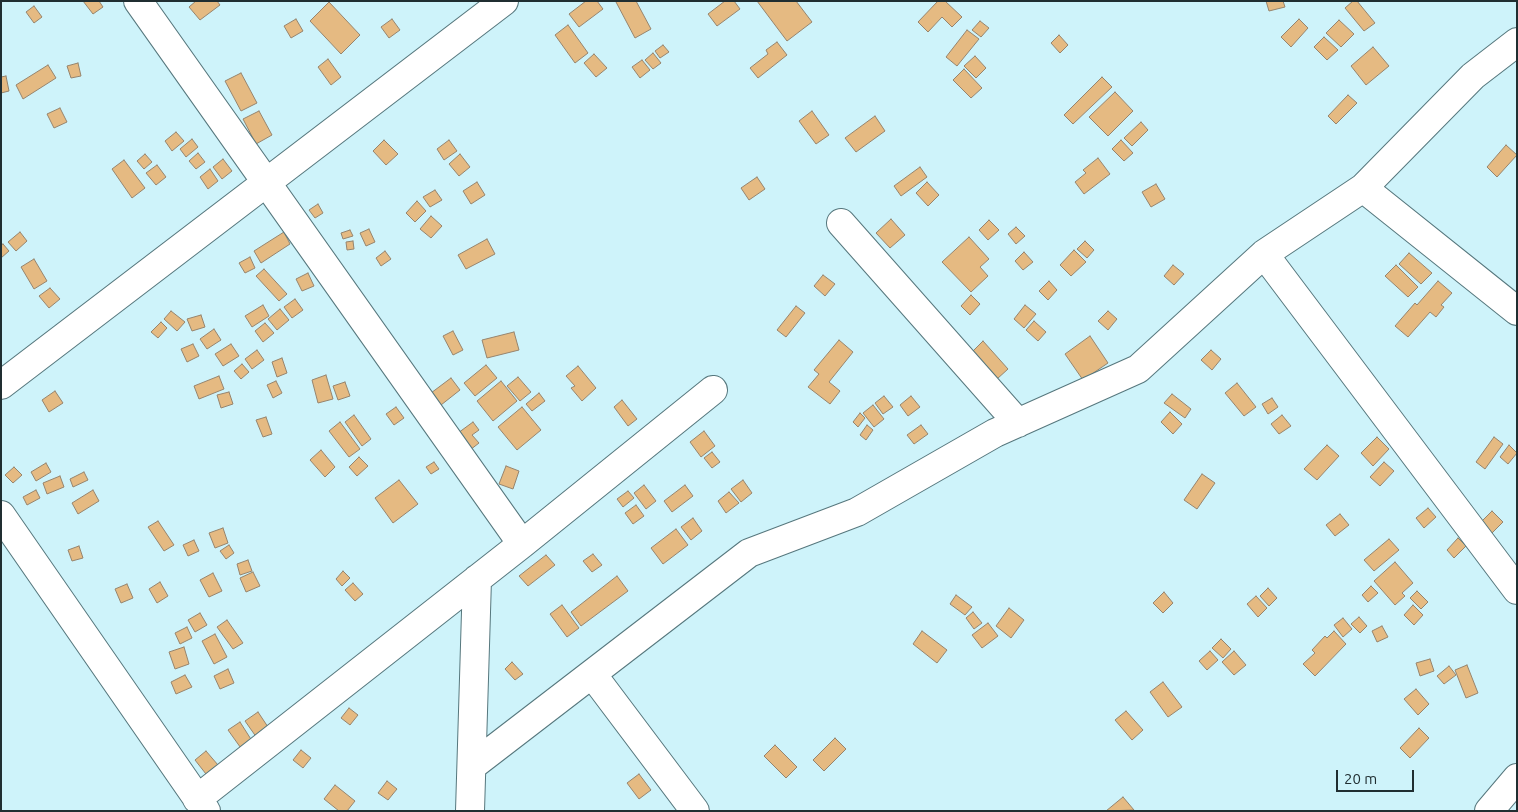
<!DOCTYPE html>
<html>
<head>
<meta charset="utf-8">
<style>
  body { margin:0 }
  #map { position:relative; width:1518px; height:812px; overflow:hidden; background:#cef3fa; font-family:Ubuntu,sans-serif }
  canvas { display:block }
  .frame { position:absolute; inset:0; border:2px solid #202e31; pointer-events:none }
  .scale { position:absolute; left:1336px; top:770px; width:78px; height:22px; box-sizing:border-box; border:2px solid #202e31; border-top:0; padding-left:6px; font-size:15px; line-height:18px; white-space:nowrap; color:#202e31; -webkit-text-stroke:4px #cef3fa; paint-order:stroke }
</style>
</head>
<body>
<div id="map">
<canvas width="1518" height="812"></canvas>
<div class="frame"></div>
<div class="scale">20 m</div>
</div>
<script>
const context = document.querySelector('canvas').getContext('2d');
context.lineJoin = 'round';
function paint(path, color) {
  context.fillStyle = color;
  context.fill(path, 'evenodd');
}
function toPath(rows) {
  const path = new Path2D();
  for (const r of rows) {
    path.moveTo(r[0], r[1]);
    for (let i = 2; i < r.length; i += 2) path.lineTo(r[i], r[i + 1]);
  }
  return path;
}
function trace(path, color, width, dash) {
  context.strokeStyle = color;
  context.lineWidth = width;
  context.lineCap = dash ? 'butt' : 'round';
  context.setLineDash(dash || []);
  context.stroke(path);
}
const building = toPath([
  [83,1,99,1,103,7,93,14,83,1],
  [196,1,217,1,220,5,200,20,189,7,196,1],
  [586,1,597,1,603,9,579,27,569,14,586,1],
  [618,1,636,1,651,29,635,38,616,2,618,1],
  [725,1,734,1,740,9,717,26,708,14,725,1],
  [757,1,796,1,812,22,787,41,757,1],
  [938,1,945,1,962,17,952,27,942,17,928,32,918,22,938,1],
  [1266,1,1283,1,1285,7,1269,11,1266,1],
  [1353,1,1357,1,1375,23,1364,31,1345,8,1353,1],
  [329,2,360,35,341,54,310,21,329,2],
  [34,6,42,17,34,23,26,12,34,6],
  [296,19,303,31,291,38,284,26,296,19],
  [392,19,400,30,389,38,381,27,392,19],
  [1299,19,1308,28,1291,47,1281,37,1299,19],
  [1339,20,1354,34,1341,47,1326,33,1339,20],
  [980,21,989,28,981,37,972,30,980,21],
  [568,25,588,53,575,63,555,35,568,25],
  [967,30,979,39,957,66,946,57,967,30],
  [1059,35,1068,45,1060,53,1051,43,1059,35],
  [1324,37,1338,50,1327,60,1314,47,1324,37],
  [777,42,787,55,758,78,750,68,768,54,766,50,777,42],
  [663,45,669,52,660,58,655,51,663,45],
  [1373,47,1389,66,1366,85,1351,66,1373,47],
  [653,53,661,63,653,69,645,60,653,53],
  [594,54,607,68,596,77,584,63,594,54],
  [975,56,986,68,976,78,964,66,975,56],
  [328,59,341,77,331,85,318,67,328,59],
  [642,60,650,70,640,78,632,67,642,60],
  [78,63,81,76,71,78,67,66,78,63],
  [48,65,56,78,23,99,16,85,48,65],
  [964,69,982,88,971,98,953,80,964,69],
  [241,73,257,103,241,111,225,81,241,73],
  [6,76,9,91,1,93,1,77,6,76],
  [1102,77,1112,87,1073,124,1064,115,1102,77],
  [1115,92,1133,111,1108,136,1089,117,1115,92],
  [1348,95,1357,103,1336,124,1328,116,1348,95],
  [60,108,67,122,54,128,47,114,60,108],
  [259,111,272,135,256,144,243,119,259,111],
  [812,111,829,135,816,144,799,121,812,111],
  [875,116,885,131,856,152,845,138,875,116],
  [1141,122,1148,130,1132,146,1124,138,1141,122],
  [176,132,184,141,172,151,165,141,176,132],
  [192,139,198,147,186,157,180,149,192,139],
  [384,140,398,154,386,165,373,151,384,140],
  [449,140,457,151,444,160,437,149,449,140],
  [1121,140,1133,153,1124,161,1112,149,1121,140],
  [1506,145,1517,155,1497,177,1487,167,1506,145],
  [198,153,205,162,196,169,189,161,198,153],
  [145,154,152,162,144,169,137,161,145,154],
  [460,154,470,167,459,176,449,164,460,154],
  [1098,158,1110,174,1084,194,1075,182,1086,173,1083,170,1098,158],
  [223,159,232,171,222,179,213,167,223,159],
  [124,160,145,188,132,198,112,169,124,160],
  [157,165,166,177,156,185,146,173,157,165],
  [920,167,927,177,901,196,894,186,920,167],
  [210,169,218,181,208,189,200,177,210,169],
  [757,177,765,189,749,200,741,188,757,177],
  [477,182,485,195,471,204,463,191,477,182],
  [927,182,939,195,928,206,916,193,927,182],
  [1156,184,1165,199,1151,207,1142,192,1156,184],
  [435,190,442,200,430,207,423,197,435,190],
  [417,201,426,211,415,222,406,213,417,201],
  [318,204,323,213,315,218,309,210,318,204],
  [431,216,442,226,431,238,420,229,431,216],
  [891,219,905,235,890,248,876,233,891,219],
  [989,220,999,230,988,240,979,230,989,220],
  [1016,227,1025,236,1016,244,1008,234,1016,227],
  [369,229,375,242,366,246,360,233,369,229],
  [350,230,353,236,343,239,341,233,350,230],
  [20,232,27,241,16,251,8,242,20,232],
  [284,232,290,244,261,263,254,251,284,232],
  [969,237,989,259,980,267,988,276,971,292,942,262,969,237],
  [487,239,495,254,466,269,458,255,487,239],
  [353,241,354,249,347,250,346,242,353,241],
  [1085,241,1094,250,1087,258,1077,249,1085,241],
  [3,244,9,251,1,258,1,245,3,244],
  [1074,250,1086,262,1071,276,1060,265,1074,250],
  [385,251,391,259,381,266,376,258,385,251],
  [1024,252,1033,262,1023,270,1015,261,1024,252],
  [1409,253,1432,273,1421,284,1399,264,1409,253],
  [250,257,255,268,245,273,239,263,250,257],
  [34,259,47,281,34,289,21,267,34,259],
  [1173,265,1184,274,1174,285,1164,276,1173,265],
  [1396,265,1418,287,1408,297,1385,276,1396,265],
  [264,269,287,294,279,301,256,276,264,269],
  [308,273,314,286,302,291,296,279,308,273],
  [823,275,835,284,825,296,814,286,823,275],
  [1049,281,1057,290,1048,300,1039,291,1049,281],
  [1438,281,1452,293,1441,305,1444,307,1436,317,1430,312,1408,337,1395,326,1415,303,1417,305,1438,281],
  [50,288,60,299,49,308,39,296,50,288],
  [971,295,980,304,970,315,961,306,971,295],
  [295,299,303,310,292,318,284,307,295,299],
  [263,305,269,316,252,327,245,316,263,305],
  [1025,305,1036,314,1024,328,1014,319,1025,305],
  [796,306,805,313,786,337,777,330,796,306],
  [280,309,289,320,277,330,268,319,280,309],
  [171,311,185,322,177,331,164,319,171,311],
  [1108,311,1117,319,1108,330,1098,321,1108,311],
  [201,315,205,327,192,331,187,319,201,315],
  [1034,321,1046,332,1038,341,1026,330,1034,321],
  [161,322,167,328,158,338,151,332,161,322],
  [265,323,274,333,263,342,255,331,265,323],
  [214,329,221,340,207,349,200,339,214,329],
  [453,331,463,350,453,355,443,336,453,331],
  [514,332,519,350,487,358,482,340,514,332],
  [1090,336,1108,363,1083,380,1065,354,1090,336],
  [839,340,853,352,829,382,840,391,830,404,808,387,819,374,814,370,839,340],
  [983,341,1008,369,997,379,972,352,983,341],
  [193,344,199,356,187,362,181,349,193,344],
  [231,344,239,356,223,366,215,354,231,344],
  [257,350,264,360,252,369,245,359,257,350],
  [1211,350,1221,359,1212,370,1201,360,1211,350],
  [282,358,287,373,277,377,272,362,282,358],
  [242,364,249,372,241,379,234,371,242,364],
  [486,365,497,378,475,396,464,383,486,365],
  [578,366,596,388,582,401,571,388,575,386,566,376,578,366],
  [326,375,333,399,318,403,312,380,326,375],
  [219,376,224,389,199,399,194,386,219,376],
  [518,377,531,392,520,401,507,386,518,377],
  [451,378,460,390,441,405,431,393,451,378],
  [276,381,282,393,273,398,267,385,276,381],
  [501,381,517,401,493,421,477,401,501,381],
  [345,382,350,396,338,400,333,386,345,382],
  [1237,383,1256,407,1244,416,1225,393,1237,383],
  [55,391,63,403,49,412,42,400,55,391],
  [229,392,233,404,221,408,217,395,229,392],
  [539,393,545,401,532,411,526,404,539,393],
  [1172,394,1191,409,1185,418,1164,403,1172,394],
  [884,396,893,407,883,414,875,403,884,396],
  [911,396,920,407,908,416,900,405,911,396],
  [1272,398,1278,407,1268,414,1262,404,1272,398],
  [622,400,637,419,628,426,614,407,622,400],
  [873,405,884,419,874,427,863,413,873,405],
  [396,407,404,418,394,425,386,414,396,407],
  [522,407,541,430,517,450,498,427,522,407],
  [1170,412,1182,424,1173,434,1161,422,1170,412],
  [860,413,865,418,858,427,853,422,860,413],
  [354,415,371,439,362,446,345,422,354,415],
  [1282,415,1291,426,1279,434,1271,424,1282,415],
  [266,417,272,434,263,437,256,420,266,417],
  [340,422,360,449,349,457,329,431,340,422],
  [473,422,479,430,472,435,479,443,470,450,458,433,473,422],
  [867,425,873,430,866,440,860,435,867,425],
  [921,425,928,434,914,444,907,435,921,425],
  [704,431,715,446,701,457,690,442,704,431],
  [1377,437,1389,449,1373,466,1361,453,1377,437],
  [1494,437,1503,444,1485,469,1476,462,1494,437],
  [1327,445,1339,456,1317,480,1304,469,1327,445],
  [1509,445,1517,453,1508,464,1500,457,1509,445],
  [321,450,335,467,325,477,310,460,321,450],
  [712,452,720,462,712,468,704,458,712,452],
  [359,457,368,466,357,476,349,467,359,457],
  [434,462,439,469,431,474,426,467,434,462],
  [1384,462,1394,471,1380,486,1370,477,1384,462],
  [46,463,51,472,36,481,31,472,46,463],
  [506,466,519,471,513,489,499,484,506,466],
  [14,467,22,475,13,483,5,475,14,467],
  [84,472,88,480,73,487,70,479,84,472],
  [1202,474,1215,483,1197,509,1184,500,1202,474],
  [60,476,64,487,47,494,43,483,60,476],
  [399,480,418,504,393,523,375,498,399,480],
  [743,480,752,493,741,502,731,489,743,480],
  [644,485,656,501,646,509,634,493,644,485],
  [685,485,693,496,672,512,664,501,685,485],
  [36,490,40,498,27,505,23,497,36,490],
  [93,490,99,501,78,514,72,503,93,490],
  [628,491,634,498,623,507,617,499,628,491],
  [729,492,739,503,726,513,718,501,729,492],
  [636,505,644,516,633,524,625,513,636,505],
  [1428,508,1436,517,1424,528,1416,518,1428,508],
  [1492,511,1503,522,1491,534,1480,523,1492,511],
  [1340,514,1349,525,1335,536,1326,525,1340,514],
  [693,518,702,531,691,540,681,527,693,518],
  [158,521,174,545,164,551,148,527,158,521],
  [223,528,228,543,215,548,209,533,223,528],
  [676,529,688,545,663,564,651,548,676,529],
  [1458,538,1466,546,1454,558,1447,550,1458,538],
  [1389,539,1399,550,1374,571,1364,560,1389,539],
  [194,540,199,551,188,556,183,545,194,540],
  [229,545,234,553,226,559,220,551,229,545],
  [79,546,83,558,72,561,68,550,79,546],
  [593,554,602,565,592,572,583,561,593,554],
  [546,555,555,565,528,586,519,576,546,555],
  [248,560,252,571,240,575,237,564,248,560],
  [1395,562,1413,583,1402,593,1405,596,1395,605,1374,581,1395,562],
  [343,571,350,578,342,586,336,579,343,571],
  [253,572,260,586,246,592,240,578,253,572],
  [213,573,222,591,209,597,200,580,213,573],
  [617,576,628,591,581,626,571,612,617,576],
  [160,582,168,596,157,603,149,589,160,582],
  [353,583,363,594,355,601,345,590,353,583],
  [127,584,133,598,121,603,115,589,127,584],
  [1371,586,1378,593,1368,602,1362,595,1371,586],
  [1268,588,1277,598,1269,606,1260,596,1268,588],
  [1417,591,1428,602,1421,609,1410,598,1417,591],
  [1164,592,1173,603,1163,613,1153,603,1164,592],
  [956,595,972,607,965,615,950,604,956,595],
  [1256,596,1267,608,1258,617,1247,604,1256,596],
  [562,605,579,628,567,637,550,614,562,605],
  [1413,605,1423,615,1414,625,1404,615,1413,605],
  [1009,608,1024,620,1011,638,996,626,1009,608],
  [973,612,982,623,974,629,966,618,973,612],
  [200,613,207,625,195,632,188,620,200,613],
  [1359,617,1367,626,1360,633,1351,624,1359,617],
  [1343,618,1352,629,1343,637,1334,625,1343,618],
  [227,620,243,643,233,649,217,627,227,620],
  [988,623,998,636,982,648,972,635,988,623],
  [1382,626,1388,637,1377,642,1372,631,1382,626],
  [187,627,192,638,180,644,175,633,187,627],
  [922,631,947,650,937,663,913,644,922,631],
  [1334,631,1346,644,1315,676,1303,664,1315,653,1312,650,1325,636,1327,638,1334,631],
  [215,634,227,657,214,664,202,641,215,634],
  [1221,639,1231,649,1223,658,1212,648,1221,639],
  [184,647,189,664,175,669,169,652,184,647],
  [1210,651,1218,660,1207,670,1199,661,1210,651],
  [1234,651,1246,665,1234,675,1222,662,1234,651],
  [1430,659,1434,671,1420,676,1416,663,1430,659],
  [512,662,523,674,515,680,505,669,512,662],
  [1467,665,1478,693,1466,698,1455,670,1467,665],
  [1449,666,1456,675,1444,684,1437,676,1449,666],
  [228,669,234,683,220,689,214,676,228,669],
  [185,675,192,687,176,694,171,682,185,675],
  [1163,682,1182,707,1168,717,1150,692,1163,682],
  [1416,689,1429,704,1418,715,1404,699,1416,689],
  [349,708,358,715,350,725,341,718,349,708],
  [1126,711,1143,730,1132,740,1115,720,1126,711],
  [258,712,270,730,257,738,245,721,258,712],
  [240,722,254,744,243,751,228,730,240,722],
  [1419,728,1429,738,1410,758,1400,748,1419,728],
  [835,738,846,749,824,771,813,760,835,738],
  [775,745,797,767,786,778,764,756,775,745],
  [301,750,311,758,303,768,293,760,301,750],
  [206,751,218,765,206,774,195,760,206,751],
  [639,774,651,790,639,799,627,783,639,774],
  [387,781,397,789,388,800,378,793,387,781],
  [335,785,355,801,347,811,339,811,324,799,335,785],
  [1123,797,1134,810,1106,811,1123,797]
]);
paint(building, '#e5ba82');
trace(building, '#96846d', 1);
const minor = toPath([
  [138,1,522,544],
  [1363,188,1517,311],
  [841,223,1018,423],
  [1264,254,1517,590],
  [1,385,504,1],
  [1,515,206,811],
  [592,674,695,811],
  [472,766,749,553,857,512,995,433,1138,369,1264,254,1363,188,1473,76,1517,42],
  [197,799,522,544,713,390],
  [470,811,477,579],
  [1489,811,1517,778]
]);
trace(minor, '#56777d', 30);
trace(minor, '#fff', 28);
</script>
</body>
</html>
